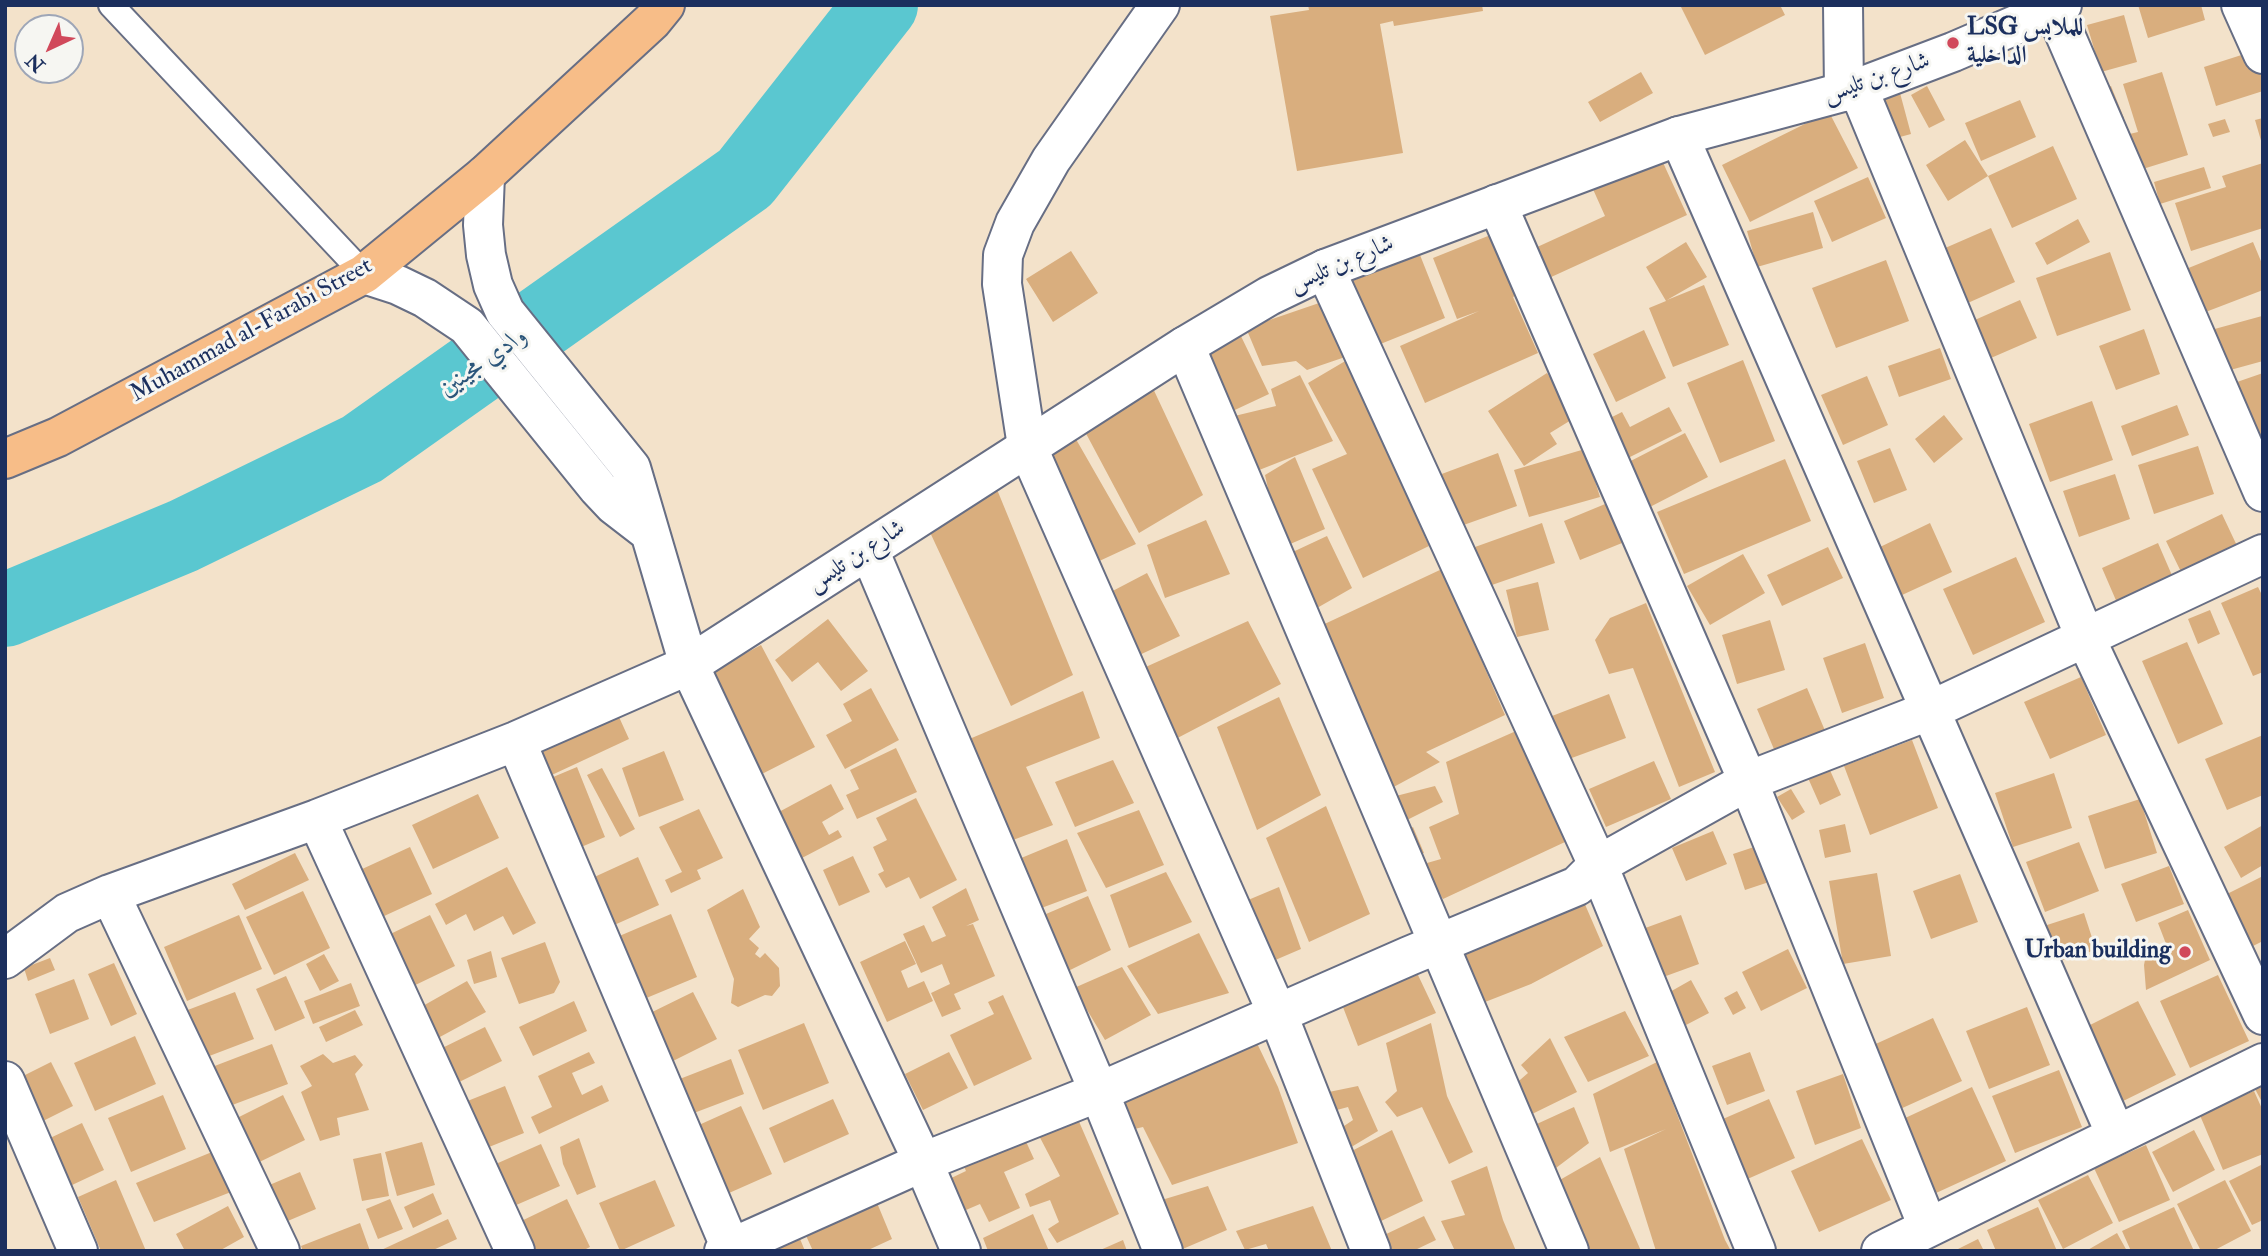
<!DOCTYPE html>
<html>
<head>
<meta charset="utf-8">
<style>
  body { margin:0 }
  #map { position:relative; width:2268px; height:1256px; overflow:hidden; background:#f3e2ca; font-family:"IM FELL Double Pica",serif }
  canvas { display:block }
  .frame { position:absolute; inset:0; border:7px solid #1b2f5e; pointer-events:none }
  .north { position:absolute; left:14px; top:14px; width:70px; height:70px; box-sizing:border-box; background:#f6f6f2; border:2px solid #9ea6b7; border-radius:50%; rotate:224deg; font-size:19px; font-weight:700; line-height:28px; text-align:center; color:#1b2f5e }
  .north::after { content:''; display:block; margin:auto; width:24px; height:32px; background:#d1495b; clip-path:polygon(50% 0,100% 100%,50% 72%,0 100%) }
</style>
</head>
<body>
<div id="map">
<canvas width="2268" height="1256"></canvas>
<div class="frame"></div>
<div class="north">N</div>
</div>
<script>
const context = document.querySelector('canvas').getContext('2d');
context.lineJoin = 'round';
function toPath(rows) {
  const path = new Path2D();
  for (const r of rows) {
    path.moveTo(r[0], r[1]);
    for (let i = 2; i < r.length; i += 2) path.lineTo(r[i], r[i + 1]);
  }
  return path;
}
function trace(path, color, width, dash) {
  context.strokeStyle = color;
  context.lineWidth = width;
  context.lineCap = dash ? 'butt' : 'round';
  context.setLineDash(dash || []);
  context.stroke(path);
}
function paint(path, color) {
  context.fillStyle = color;
  context.fill(path, 'evenodd');
}
function label(font, color, halo, rows, align = 'center') {
  context.font = font + ' "IM FELL Double Pica",Amiri,serif';
  context.lineWidth = 6;
  context.setLineDash([]);
  context.textBaseline = 'middle';
  context.strokeStyle = halo;
  context.fillStyle = color;
  for (const [text, x, y, turn = 0] of rows) {
    context.save();
    context.translate(x, y);
    context.rotate((+turn || 0) * Math.PI / 180);
    context.textAlign = isNaN(turn) ? turn : align;
    if (halo) context.strokeText(text, 0, 0);
    context.fillText(text, 0, 0);
    context.restore();
  }
}
trace(toPath([
  [5,610,183,536,362,449,745,178,881,5]
]), '#5ac7d0', 74);
paint(toPath([
  [1308,5,1482,5,1483,11,1394,26,1393,21,1380,24,1403,153,1297,171,1270,16,1309,10],
  [1680,5,1780,5,1785,15,1705,55],
  [2138,5,2201,5,2205,20,2148,38],
  [2124,15,2137,62,2101,72,2087,25],
  [2254,51,2263,79,2263,91,2216,106,2204,67],
  [1641,72,1653,93,1600,122,1588,102],
  [2162,72,2188,155,2133,172,2121,136,2138,132,2123,84],
  [1927,86,1945,120,1929,128,1911,95],
  [2111,86,2124,118,2113,122,2101,89],
  [1900,93,1911,134,1889,140,1878,98],
  [2020,100,2036,137,1981,161,1965,123],
  [1829,112,1858,168,1750,222,1722,165],
  [2263,118,2263,144,2262,144,2255,120],
  [2225,119,2230,132,2213,137,2208,124],
  [1965,140,1988,176,1948,201,1926,165],
  [2053,146,2077,199,2012,228,1988,176],
  [1660,156,1687,215,1549,278,1535,248,1605,216,1592,187],
  [2263,163,2263,228,2191,251,2175,203,2226,187,2222,176],
  [2204,167,2211,188,2160,204,2154,182],
  [1868,177,1886,218,1832,242,1814,201],
  [1813,212,1823,248,1757,267,1747,231],
  [2078,219,2090,242,2047,265,2035,243],
  [1991,228,2015,282,1961,306,1936,252],
  [1493,234,1517,295,1513,297,1538,353,1425,403,1400,346,1479,311,1457,319,1433,258],
  [1686,242,1707,277,1667,300,1704,285,1729,345,1673,367,1649,308,1666,301,1646,267],
  [2253,242,2263,266,2263,290,2203,313,2186,269],
  [1071,251,1098,293,1053,322,1026,279],
  [2110,252,2131,310,2057,336,2036,278],
  [1420,255,1445,318,1378,345,1352,281],
  [1886,260,1909,321,1836,348,1812,288],
  [2020,300,2037,338,1984,361,1968,323],
  [1325,301,1351,355,1307,370,1296,361,1262,366,1246,328],
  [2262,316,2263,361,2223,372,2211,330],
  [2144,329,2160,374,2116,390,2099,346],
  [1238,330,1269,394,1222,416,1195,355],
  [1644,330,1666,378,1616,402,1593,354],
  [1940,348,1951,379,1899,397,1888,366],
  [1347,360,1429,546,1363,578,1312,469,1347,454,1308,383],
  [1743,360,1775,441,1720,463,1687,383],
  [1547,373,1576,417,1550,433,1557,444,1524,466,1488,411],
  [2263,373,2263,452,2262,452,2237,382],
  [1300,375,1333,441,1249,474,1222,419,1276,406,1271,389],
  [1867,376,1888,425,1843,445,1821,395],
  [1150,382,1203,495,1139,533,1082,426],
  [2092,401,2113,460,2050,482,2029,424],
  [2177,405,2189,435,2132,456,2121,426],
  [1669,407,1682,431,1620,462,1600,423,1622,412,1630,427],
  [1944,415,1963,439,1934,463,1915,439],
  [1069,427,1136,544,1095,563,1032,456],
  [1685,433,1708,477,1646,509,1623,465],
  [2198,446,2214,494,2154,514,2138,465],
  [1890,448,1907,490,1874,503,1857,461],
  [1585,449,1600,497,1529,517,1514,470],
  [1498,453,1517,506,1458,527,1439,475],
  [1295,457,1325,529,1281,548,1265,475],
  [1785,459,1811,521,1684,574,1657,512],
  [2115,474,2130,519,2079,537,2063,491],
  [996,487,1073,675,1011,706,928,528],
  [1610,502,1627,541,1580,560,1564,521],
  [2222,514,2239,550,2184,578,2166,541],
  [1206,520,1230,574,1165,598,1147,545],
  [1542,523,1555,563,1489,586,1475,547],
  [1930,523,1952,572,1902,595,1880,547],
  [1327,536,1352,588,1317,608,1282,557],
  [2158,543,2174,580,2118,605,2102,568],
  [1828,547,1843,578,1782,606,1767,575],
  [1743,554,1765,593,1710,625,1687,586],
  [2016,557,2045,622,1973,655,1943,589],
  [1442,569,1505,715,1426,752,1440,762,1388,790,1392,797,1435,786,1443,802,1395,826,1316,628],
  [1147,573,1180,636,1133,658,1105,595],
  [1538,582,1549,630,1517,637,1506,590],
  [2258,587,2263,597,2263,672,2253,676,2221,603],
  [1646,603,1715,772,1679,787,1633,668,1609,674,1595,640,1610,618],
  [2210,610,2220,634,2198,644,2188,619],
  [828,619,868,671,841,691,818,662,792,682,775,660],
  [1770,620,1785,670,1737,684,1722,635],
  [1248,621,1281,684,1166,744,1139,670],
  [2187,642,2223,724,2178,744,2142,661],
  [1865,643,1884,698,1842,713,1823,658],
  [761,645,815,747,754,778,701,677],
  [2081,677,2106,735,2050,759,2024,702],
  [871,688,899,740,845,769,826,735,852,721,843,704],
  [1807,688,1826,733,1776,754,1757,709],
  [1083,691,1100,738,1026,767,1053,825,1013,840,967,740],
  [1609,694,1626,738,1569,759,1552,716],
  [1279,697,1321,795,1257,830,1217,727],
  [619,717,629,739,541,780,531,757],
  [1516,731,1565,842,1443,899,1420,865,1441,859,1429,827,1459,814,1446,762],
  [2263,735,2263,795,2227,810,2205,759],
  [1912,740,1938,808,1870,835,1844,766],
  [896,748,917,792,857,819,846,795,859,789,850,770],
  [664,751,684,800,639,817,622,768],
  [1113,760,1134,803,1075,827,1055,782],
  [1654,761,1671,799,1606,827,1589,789],
  [577,767,605,837,574,850,546,780],
  [602,768,635,829,620,837,587,775],
  [1829,768,1841,795,1820,805,1808,778],
  [2054,773,2072,828,2013,847,1995,793],
  [831,784,844,809,822,822,829,835,838,830,842,837,802,858,777,813],
  [1791,789,1805,812,1792,820,1777,797],
  [478,794,499,838,433,869,412,825],
  [916,798,957,880,920,899,909,877,886,888,878,874,884,871,873,847,887,840,876,818],
  [2140,799,2157,853,2105,869,2088,816],
  [1326,806,1370,914,1309,942,1266,838],
  [699,809,723,858,697,870,701,879,671,893,665,880,682,872,659,827],
  [1139,810,1164,865,1106,888,1077,833],
  [1845,824,1851,852,1825,858,1819,830],
  [2263,825,2263,865,2241,878,2224,847],
  [1413,827,1424,853,1407,860,1397,836],
  [1713,831,1727,864,1686,881,1672,848],
  [1067,839,1087,891,1036,910,1014,861],
  [2079,842,2099,891,2045,912,2026,862],
  [1757,846,1769,882,1745,890,1733,854],
  [410,847,432,894,382,917,360,870],
  [295,853,309,880,245,910,232,884],
  [853,856,870,892,839,906,823,870],
  [638,857,659,905,612,926,590,879],
  [2169,866,2184,904,2136,922,2121,884],
  [507,867,536,923,513,935,503,916,474,931,466,914,446,925,435,904],
  [1166,872,1192,922,1129,948,1110,895],
  [1877,873,1891,956,1843,964,1829,881],
  [1960,874,1978,922,1931,939,1913,891],
  [2263,876,2263,941,2249,948,2223,896],
  [1577,886,1603,946,1531,984,1480,1004,1450,939],
  [1279,887,1301,949,1266,964,1241,903],
  [966,888,979,920,966,926,973,924,995,976,954,994,961,1009,942,1017,931,993,950,984,942,964,921,973,903,934,924,925,932,942,946,936,932,907],
  [743,889,760,927,749,939,759,948,755,954,760,958,765,953,779,968,780,986,772,996,765,995,738,1007,731,1003,734,979,707,910],
  [303,891,330,948,274,975,246,917],
  [1088,896,1111,950,1064,973,1039,917],
  [2188,910,2210,960,2146,990,2144,965,2146,955,2152,959,2168,949,2158,923],
  [2084,913,2096,950,2056,962,2044,926],
  [671,914,697,977,644,999,617,937],
  [239,915,262,969,187,1001,164,947],
  [430,915,455,966,407,989,382,938],
  [1681,915,1699,964,1655,980,1637,931],
  [1199,933,1229,993,1158,1014,1127,966],
  [905,941,916,964,901,971,908,988,924,981,933,1001,887,1022,860,962],
  [545,942,560,982,554,993,519,1004,501,958],
  [1788,949,1807,988,1761,1011,1742,972],
  [491,951,497,977,474,984,467,960],
  [324,954,339,981,320,991,306,964],
  [1409,956,1436,1013,1358,1046,1336,989],
  [50,958,55,970,28,981,24,968],
  [114,963,137,1014,111,1026,88,974],
  [1122,967,1151,1015,1105,1040,1074,988],
  [2218,975,2249,1041,2190,1068,2160,1001],
  [286,976,305,1018,275,1031,256,989],
  [74,979,89,1019,50,1034,35,994],
  [1691,980,1709,1013,1686,1025,1668,993],
  [467,981,486,1012,438,1038,421,1007],
  [351,983,360,1006,313,1024,304,1001],
  [1737,991,1746,1008,1733,1015,1724,998],
  [235,992,254,1039,204,1058,185,1011],
  [693,992,717,1039,663,1066,640,1018],
  [1003,995,1032,1059,974,1086,950,1035,994,1014,988,1002],
  [574,1001,587,1031,533,1056,519,1027],
  [2138,1001,2176,1075,2115,1105,2078,1031],
  [2027,1007,2050,1065,1989,1089,1966,1031],
  [355,1010,363,1025,326,1042,319,1027],
  [1625,1011,1649,1056,1588,1082,1564,1037],
  [1933,1018,1962,1081,1898,1110,1869,1047],
  [804,1023,829,1083,763,1110,738,1050],
  [1431,1023,1447,1096,1473,1152,1449,1164,1422,1107,1397,1117,1385,1102,1397,1091,1386,1043],
  [485,1027,502,1061,449,1087,432,1053],
  [135,1036,156,1084,95,1111,74,1063],
  [1254,1037,1278,1087,1298,1143,1172,1185,1143,1127,1130,1130,1119,1092],
  [1550,1038,1577,1092,1528,1116,1513,1086,1528,1073,1521,1065],
  [272,1044,288,1084,227,1107,212,1067],
  [589,1052,595,1063,572,1073,582,1095,602,1085,609,1101,539,1134,531,1117,552,1107,538,1076],
  [949,1052,968,1088,923,1110,905,1074],
  [1750,1052,1765,1091,1727,1105,1712,1066],
  [323,1054,333,1063,355,1055,363,1065,355,1074,369,1110,337,1118,340,1135,320,1141,301,1092,312,1086,300,1066],
  [731,1059,744,1094,686,1116,672,1082],
  [51,1062,73,1106,11,1137,5,1085],
  [1657,1062,1725,1240,1731,1251,1656,1251,1624,1149,1666,1129,1610,1152,1593,1094],
  [2059,1070,2082,1127,2015,1153,1992,1096],
  [1843,1074,1861,1128,1815,1145,1796,1091],
  [2263,1085,2263,1104,2255,1089],
  [505,1086,524,1133,474,1153,455,1106],
  [1358,1086,1378,1131,1348,1149,1338,1130,1353,1120,1348,1107,1333,1111,1324,1093],
  [1972,1087,2006,1161,1936,1193,1903,1119],
  [2254,1091,2263,1111,2263,1154,2223,1170,2199,1113],
  [163,1095,186,1149,131,1172,108,1118],
  [283,1095,305,1140,249,1167,227,1123],
  [833,1099,849,1134,784,1163,769,1128],
  [1769,1099,1795,1158,1743,1181,1716,1122],
  [741,1106,772,1174,720,1197,690,1129],
  [1574,1107,1589,1143,1552,1171,1528,1128],
  [1074,1110,1119,1214,1057,1243,1048,1229,1059,1222,1050,1200,1030,1207,1025,1194,1060,1176,1035,1128],
  [82,1123,104,1170,55,1193,33,1146],
  [1392,1130,1423,1201,1379,1222,1348,1153],
  [2194,1130,2215,1170,2173,1192,2152,1152],
  [1023,1135,1034,1159,1004,1172,1020,1208,989,1222,980,1204,959,1213,945,1181,966,1171,962,1162],
  [579,1138,596,1187,577,1195,563,1164,560,1147],
  [1862,1139,1891,1200,1819,1232,1791,1171],
  [422,1142,435,1185,397,1196,385,1152],
  [541,1144,560,1186,507,1209,489,1167],
  [2146,1145,2170,1200,2119,1222,2094,1168],
  [212,1152,231,1192,154,1222,136,1183],
  [381,1153,389,1196,362,1201,353,1159],
  [1600,1157,1641,1251,1573,1251,1551,1185],
  [2263,1164,2263,1220,2252,1225,2229,1181],
  [1487,1166,1503,1220,1516,1251,1455,1251,1441,1221,1465,1215,1451,1181],
  [300,1172,316,1209,276,1226,260,1189],
  [2088,1175,2113,1223,2063,1249,2038,1200],
  [116,1180,146,1251,101,1251,78,1197],
  [655,1180,675,1226,620,1251,599,1203],
  [2225,1180,2251,1231,2213,1251,2201,1251,2177,1204],
  [870,1186,892,1239,866,1251,813,1251,798,1218],
  [1208,1186,1227,1230,1178,1251,1155,1202],
  [433,1193,442,1214,413,1228,404,1207],
  [390,1199,403,1229,378,1239,366,1209],
  [567,1199,590,1247,582,1251,525,1251,513,1225],
  [228,1206,244,1237,219,1251,185,1251,176,1234],
  [1313,1206,1332,1251,1269,1251,1266,1244,1245,1250,1236,1231],
  [2038,1207,2057,1251,1996,1251,1987,1230],
  [2174,1207,2194,1251,2131,1251,2122,1231],
  [1033,1214,1049,1251,988,1251,983,1238],
  [1424,1216,1436,1240,1413,1251,1387,1251,1380,1237],
  [448,1219,457,1239,431,1251,379,1251],
  [360,1223,370,1251,303,1251,301,1246],
  [2117,1233,2127,1251,2086,1251],
  [798,1234,805,1251,752,1251],
  [1978,1239,1984,1251,1954,1251],
  [1123,1240,1127,1251,1098,1251]
]), '#d9ae7e');
const service = toPath([
  [111,5,364,274]
]);
const minor = toPath([
  [1160,5,1051,160,1015,223,1003,255,1002,284,1027,446,1278,1015,1371,1251],
  [1843,5,1844,92],
  [2241,5,2263,54],
  [2054,9,2263,492],
  [1858,88,2085,637,2263,1015],
  [1679,136,2116,1135],
  [1497,204,1748,781,1928,1227],
  [1325,269,1598,865,1756,1251],
  [1185,346,1569,1251],
  [869,550,1099,1092,1163,1251],
  [516,741,732,1251],
  [317,819,515,1251],
  [5,959,67,913,110,894],
  [5,1081,78,1251],
  [280,1251,110,894,317,819,516,741,689,665,923,1162,961,1251],
  [724,1251,923,1162,1099,1092,1409,956,1577,886,1598,865,1748,781,1931,710,2263,554],
  [1881,1251,2263,1063]
]);
const tertiary = toPath([
  [485,175,483,225,486,255,493,285,505,312,631,468,689,665,1185,346,1269,296,1325,269,1679,136,1858,88,1953,52,2062,5],
  [364,274,398,285,425,298,467,326,598,488,614,505,649,532]
]);
const trunk = toPath([
  [5,459,58,437,364,274,485,175,652,21,665,5]
]);
trace(service, '#676e84', 28);
trace(minor, '#676e84', 42);
trace(tertiary, '#676e84', 42);
trace(trunk, '#676e84', 42);
trace(service, '#fff', 24);
trace(minor, '#fff', 38);
trace(tertiary, '#fff', 38);
trace(trunk, '#f7bd88', 38);
for (const [x, y, r, color] of [
  [1953,43,7,"#d1495b"],
  [2185,952,7,"#d1495b"]
]) {
  const dot = new Path2D();
  dot.arc(x, y, r, 0, 2 * Math.PI);
  context.fillStyle = color;
  context.fill(dot);
  trace(dot, '#f6f6f2', 2.5);
}
label('bold 24px', '#1b2f5e', '#f6f6f2', [
  ["LSG للملابس",1967,29],
  ["الداخلية",1967,57],
  ["Urban building",2171,952,"right"]
], 'left');
label('24px', '#1b2f5e', '#f6f6f2', [
  ["شارع بن تليس",1877,79,-19],
  ["شارع بن تليس",1342,265,-23],
  ["Muhammad al-Farabi Street",252,331,-29],
  ["شارع بن تليس",857,557,-33]
]);
label('italic 26px', '#2b557a', '#f6f6f2', [
  ["وادي مجينين",484,363,-35]
]);
</script>
</body>
</html>
